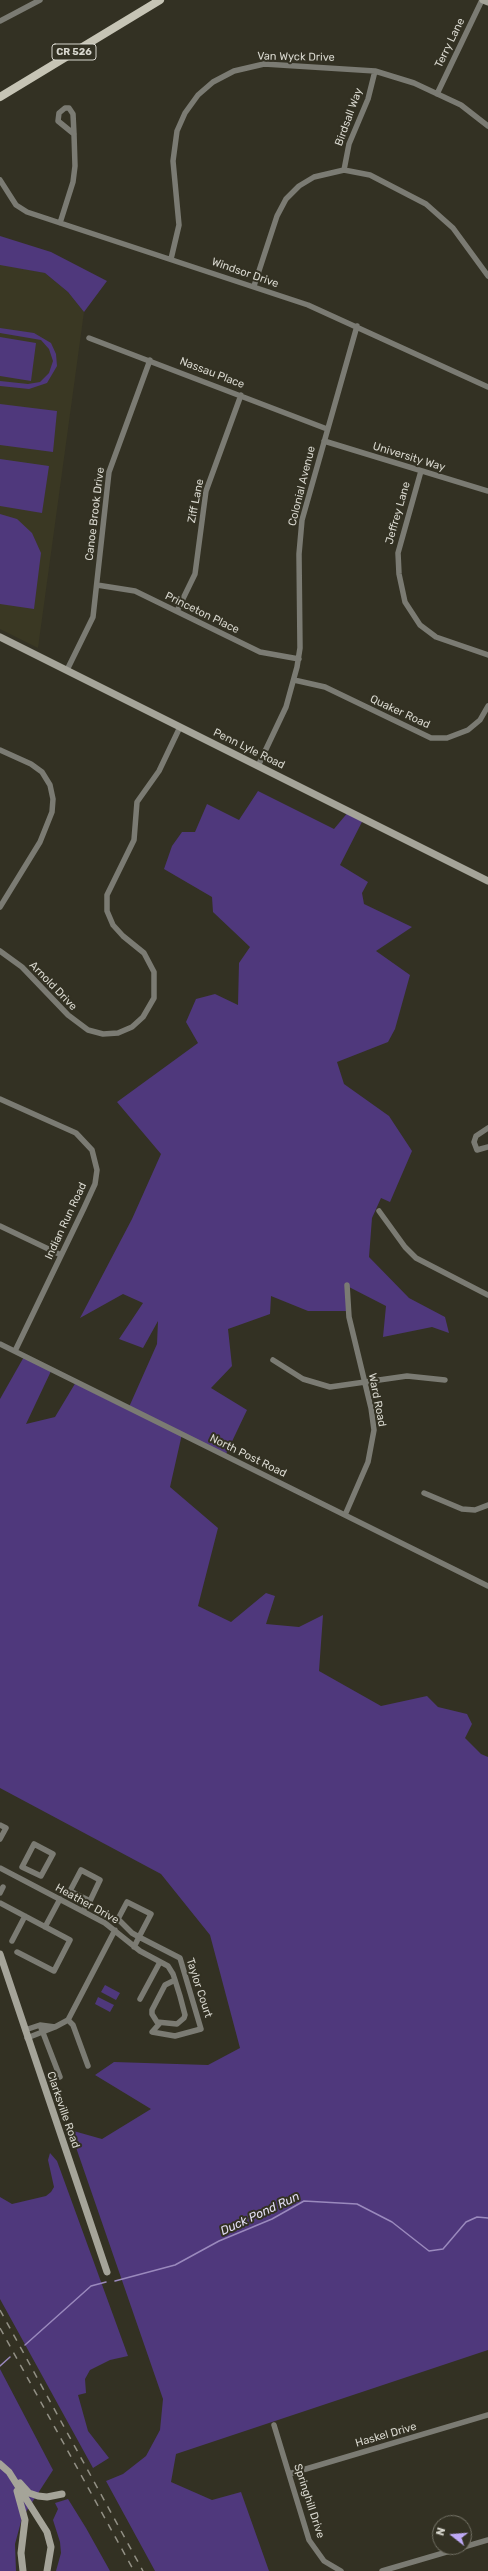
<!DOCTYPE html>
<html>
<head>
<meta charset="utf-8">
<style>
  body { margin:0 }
  #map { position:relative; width:488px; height:2571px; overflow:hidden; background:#333123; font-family:Rubik,sans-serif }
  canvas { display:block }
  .north { position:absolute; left:432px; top:2515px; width:40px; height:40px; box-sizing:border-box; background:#333123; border:1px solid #757367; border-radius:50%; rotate:287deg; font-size:11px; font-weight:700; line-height:16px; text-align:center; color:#d8d7ce }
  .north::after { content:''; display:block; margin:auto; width:14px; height:18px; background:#bea9f5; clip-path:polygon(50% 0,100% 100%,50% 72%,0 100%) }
</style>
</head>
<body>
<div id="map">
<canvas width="488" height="2571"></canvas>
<div class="north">N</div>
</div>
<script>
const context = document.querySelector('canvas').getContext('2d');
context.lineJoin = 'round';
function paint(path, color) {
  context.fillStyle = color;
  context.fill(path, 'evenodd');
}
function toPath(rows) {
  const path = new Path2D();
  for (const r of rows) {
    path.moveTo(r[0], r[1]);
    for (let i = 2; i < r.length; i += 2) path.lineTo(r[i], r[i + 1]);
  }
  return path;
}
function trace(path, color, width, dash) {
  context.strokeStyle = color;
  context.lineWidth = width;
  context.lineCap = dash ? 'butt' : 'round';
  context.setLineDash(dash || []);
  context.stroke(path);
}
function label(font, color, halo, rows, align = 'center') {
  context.font = font + ' Rubik,sans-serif';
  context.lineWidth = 4;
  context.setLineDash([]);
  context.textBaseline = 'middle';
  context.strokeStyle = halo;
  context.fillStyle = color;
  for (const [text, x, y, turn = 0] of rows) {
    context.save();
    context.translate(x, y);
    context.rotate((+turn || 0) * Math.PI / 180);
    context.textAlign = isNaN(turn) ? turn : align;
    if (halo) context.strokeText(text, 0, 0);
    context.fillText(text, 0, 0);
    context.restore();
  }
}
paint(toPath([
  [0,264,45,273,68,292,84,312,38,648,0,629]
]), '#3a3823');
paint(toPath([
  [0,236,51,252,107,281,84,312,68,292,45,273,0,265],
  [0,328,34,333,51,343,56,354,57,366,47,383,29,389,0,386,0,381,28,384,40,382,49,373,53,361,49,349,41,340,0,333],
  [0,337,36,343,31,381,0,376],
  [0,404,57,411,53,452,0,445],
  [0,459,49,466,42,513,0,506],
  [0,514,17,519,32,533,41,553,34,609,0,604],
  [258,791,334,829,349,811,364,818,340,865,368,882,362,893,364,904,412,927,376,951,410,975,395,1029,388,1042,337,1062,344,1084,389,1116,412,1151,390,1202,381,1198,372,1218,369,1257,409,1298,445,1317,449,1333,432,1327,383,1337,386,1306,349,1287,348,1311,308,1311,271,1296,270,1314,228,1329,232,1366,211,1388,247,1410,226,1454,182,1434,170,1487,218,1528,198,1606,231,1622,266,1593,275,1596,266,1624,299,1627,323,1615,319,1671,381,1706,427,1696,438,1707,467,1714,472,1724,465,1738,481,1754,488,1757,488,2350,176,2454,171,2482,212,2500,241,2492,269,2571,155,2571,106,2481,123,2474,146,2456,160,2430,163,2399,70,2130,102,2139,151,2109,95,2075,114,2062,208,2065,240,2048,210,1935,161,1874,0,1788,0,1399,25,1355,52,1369,26,1424,55,1417,76,1382,129,1407,157,1344,158,1321,143,1348,119,1339,143,1303,123,1294,80,1318,132,1219,161,1154,117,1102,198,1043,186,1022,196,999,215,994,238,1005,239,963,250,947,213,912,212,897,164,869,172,846,182,832,195,832,207,804,239,820],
  [105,1985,120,1993,116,2000,101,1992],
  [98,1997,114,2005,110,2012,95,2004],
  [50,2153,57,2161,128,2356,110,2360,90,2370,85,2379,86,2393,78,2395,88,2431,109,2458,93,2468,0,2299,0,2197,12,2204,46,2196,51,2192,54,2187,48,2160],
  [0,2369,53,2470,22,2518,15,2544,16,2571,0,2571],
  [68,2499,86,2528,110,2571,56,2571,61,2553,60,2542,53,2520,58,2509,55,2503]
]), '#4f387c');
trace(toPath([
  [115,2281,175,2265,219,2241,272,2219,304,2201,357,2204,392,2222,429,2251,443,2249,466,2222,477,2217,488,2218],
  [25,2345,91,2286,106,2282],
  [0,2366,10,2357]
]), '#9a89bd', 1.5);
trace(toPath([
  [0,21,40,0],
  [437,94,482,0],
  [344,170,349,144,368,99,375,71],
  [0,180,16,205,27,212,308,305,488,387],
  [60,223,73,182,75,166,74,134,73,114,69,108,65,108,59,113,58,121,74,134],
  [171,259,179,225,173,161,177,131,185,113,198,95,213,82,234,71,264,64,375,71,414,83,461,105,488,126],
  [254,286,277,216,286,199,299,186,314,177,344,170,370,175,426,204,453,228,488,276],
  [89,338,327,429],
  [324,441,488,491],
  [421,471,398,553,399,574,405,602,420,625,436,637,488,655],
  [97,585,135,591,260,652,299,659],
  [177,611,195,574,206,491,241,395],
  [67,670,93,617,109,472,150,360],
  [294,680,325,687,431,738,447,738,468,730,480,720,488,706],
  [0,750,31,764,42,772,50,785,53,799,52,812,40,842,0,907],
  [258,766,286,707,297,667,300,648,299,554,302,520,357,326],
  [0,951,22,967,68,1015,88,1030,103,1034,118,1033,132,1027,143,1017,154,998,154,972,144,953,123,936,113,925,107,911,107,895,134,840,137,802,159,771,180,727],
  [0,1099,76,1133,92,1150,97,1170,95,1184,84,1208,15,1351],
  [488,1128,476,1136,474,1142,477,1150,488,1147],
  [379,1211,405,1247,416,1258,488,1295],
  [0,1226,61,1255],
  [0,1344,488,1586],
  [273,1360,303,1379,330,1387,407,1376,445,1380],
  [424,1493,462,1509,475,1510,488,1505],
  [345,1515,368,1462,374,1430,371,1408,349,1317,347,1285],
  [0,1825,6,1828,0,1839],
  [34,1844,53,1854,41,1876,22,1867,34,1844],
  [0,1868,105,1923,140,1951,168,1966,173,1974,175,1980,180,1996,185,2015,184,2018,177,2024,157,2022,152,2014,152,2010,165,1985,175,1980],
  [81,1870,100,1880,90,1901,70,1891,81,1870],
  [0,1893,3,1887],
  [127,1902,151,1914,139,1937,132,1933,118,1919,127,1902],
  [0,1903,70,1940,54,1971,17,1952],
  [83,1911,90,1901],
  [45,1927,60,1899],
  [12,1941,25,1916],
  [134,1947,139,1937,180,1958,201,2029,175,2036,152,2032,160,2023],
  [140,1999,160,1962],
  [68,2020,73,2025,88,2066],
  [40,2025,60,2077],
  [25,2030,40,2025,55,2027,68,2020,115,1930],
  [27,2038,55,2027],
  [274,2425,309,2540,324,2561,341,2571],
  [289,2474,488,2415],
  [382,2571,488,2540]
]), '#7b7b73', 5.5);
trace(toPath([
  [483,0,488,2],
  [0,637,488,881],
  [0,1954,107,2272],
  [0,2464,9,2472,47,2532,51,2547,47,2571],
  [20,2483,29,2493,38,2496,47,2497,62,2494],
  [17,2491,25,2520,21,2553,23,2571]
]), '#a5a499', 7);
trace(toPath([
  [0,97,160,0]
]), '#c6c4b5', 8);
trace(toPath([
  [0,2310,143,2571],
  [0,2328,134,2571]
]), '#929085', 1.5, [7, 7]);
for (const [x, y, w] of [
  [74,52,44]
]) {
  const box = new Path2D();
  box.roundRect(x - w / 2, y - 8, w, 16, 3);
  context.fillStyle = '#333123';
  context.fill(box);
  trace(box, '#d8d7ce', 1);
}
label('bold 10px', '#d8d7ce', null, [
  ["CR 526",74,52]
]);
label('11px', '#d8d7ce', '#333123', [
  ["Terry Lane",450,43,-64],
  ["Van Wyck Drive",296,57,1],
  ["Birdsall Way",349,117,-70],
  ["Windsor Drive",245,273,19],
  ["Nassau Place",212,373,21],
  ["University Way",409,457,17],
  ["Colonial Avenue",302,486,-76],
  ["Ziff Lane",196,501,-79],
  ["Jeffrey Lane",398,513,-74],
  ["Canoe Brook Drive",95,514,-83],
  ["Princeton Place",202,613,26],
  ["Quaker Road",400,712,25],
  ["Penn Lyle Road",249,749,26],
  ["Arnold Drive",53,986,46],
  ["Indian Run Road",66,1221,-65],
  ["Ward Road",377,1400,79],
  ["North Post Road",248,1456,26],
  ["Heather Drive",87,1904,29],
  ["Taylor Court",199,1988,72],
  ["Clarksville Road",63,2110,71],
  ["Haskel Drive",386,2435,-16],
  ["Springhill Drive",309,2501,72]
]);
label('italic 12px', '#e2ddf3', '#333123', [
  ["Duck Pond Run",260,2214,-25]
]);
</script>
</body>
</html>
